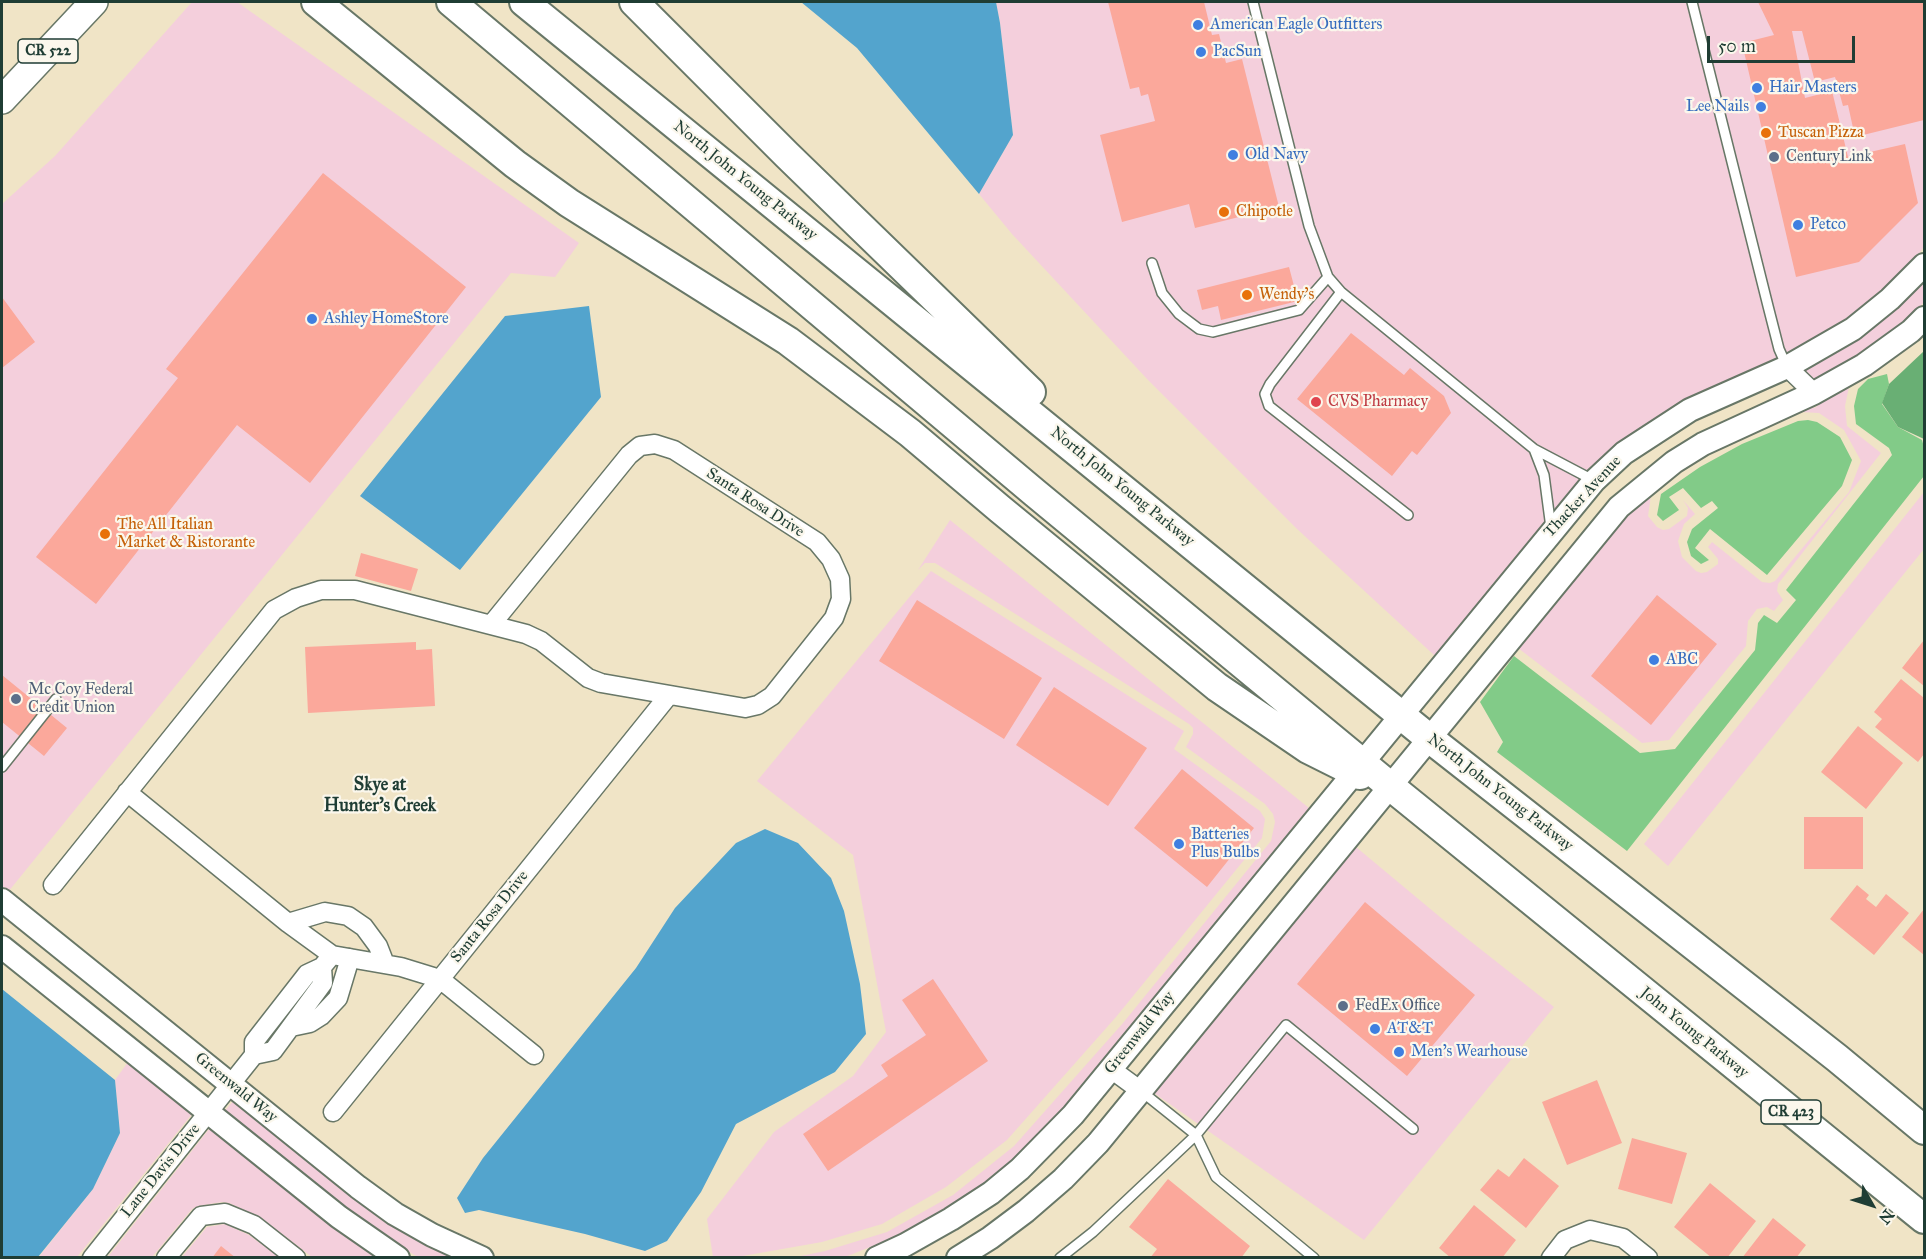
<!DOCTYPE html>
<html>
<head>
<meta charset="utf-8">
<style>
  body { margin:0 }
  #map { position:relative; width:1926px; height:1259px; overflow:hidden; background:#f0e4c6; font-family:"IM FELL Great Primer",serif }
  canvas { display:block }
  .frame { position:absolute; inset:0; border:3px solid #1f3d34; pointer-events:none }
  .north { position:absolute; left:1842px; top:1175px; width:60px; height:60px; -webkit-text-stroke:4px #fbf7ec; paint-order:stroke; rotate:129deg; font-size:16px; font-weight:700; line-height:24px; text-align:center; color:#1f3d34 }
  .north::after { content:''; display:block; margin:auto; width:21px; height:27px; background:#1f3d34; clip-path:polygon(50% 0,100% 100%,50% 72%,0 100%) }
  .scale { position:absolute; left:1707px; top:36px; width:148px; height:27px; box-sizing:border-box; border:3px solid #1f3d34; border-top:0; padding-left:8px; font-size:18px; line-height:21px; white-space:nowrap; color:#1f3d34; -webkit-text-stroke:4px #fbf7ec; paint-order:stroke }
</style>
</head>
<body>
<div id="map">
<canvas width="1926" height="1259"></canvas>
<div class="frame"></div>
<div class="north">N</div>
<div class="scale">50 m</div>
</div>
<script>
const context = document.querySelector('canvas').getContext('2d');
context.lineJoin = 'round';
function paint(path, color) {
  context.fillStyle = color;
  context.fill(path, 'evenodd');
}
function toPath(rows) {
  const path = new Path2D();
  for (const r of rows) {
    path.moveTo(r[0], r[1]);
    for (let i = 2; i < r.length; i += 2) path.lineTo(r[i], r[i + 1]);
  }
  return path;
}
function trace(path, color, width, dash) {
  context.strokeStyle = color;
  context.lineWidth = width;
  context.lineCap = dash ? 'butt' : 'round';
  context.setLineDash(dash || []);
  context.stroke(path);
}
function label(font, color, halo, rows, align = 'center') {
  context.font = font + ' "IM FELL Great Primer",serif';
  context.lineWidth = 4.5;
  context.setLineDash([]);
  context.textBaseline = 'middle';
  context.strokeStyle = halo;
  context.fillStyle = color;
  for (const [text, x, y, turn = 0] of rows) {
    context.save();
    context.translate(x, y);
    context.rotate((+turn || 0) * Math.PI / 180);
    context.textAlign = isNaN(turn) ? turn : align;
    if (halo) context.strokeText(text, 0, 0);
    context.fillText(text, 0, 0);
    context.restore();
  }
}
paint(toPath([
  [192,2,237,2,579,243,555,277,511,273,8,892,2,887,2,204,55,156],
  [996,2,1924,2,1924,247,1911,263,1882,290,1846,320,1788,353,1786,352,1780,358,1683,400,1617,444,1579,477,1580,479,1435,656,1296,528,1148,380,1012,234,979,194,1013,135,1000,23],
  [1924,282,1924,302,1904,323,1857,356,1815,380,1805,370,1860,338,1898,307],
  [1849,387,1845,406,1847,426,1881,453,1778,584,1777,591,1783,600,1774,611,1767,607,1757,609,1748,621,1746,646,1669,740,1642,743,1518,648,1599,548,1601,549,1605,541,1627,516,1651,495,1648,516,1657,527,1663,530,1669,529,1687,516,1688,508,1683,500,1695,514,1684,524,1678,541,1682,557,1696,571,1701,573,1707,572,1718,564,1718,559,1708,547,1712,542,1762,582,1770,583,1775,581,1849,492,1861,461,1844,430,1819,413,1800,412,1812,406,1815,408,1821,402],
  [1924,492,1924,549,1668,866,1644,844],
  [950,520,1309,808,1065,1107,1012,1160,983,1184,945,1210,898,1236,845,1257,791,1258,825,1251,887,1232,953,1195,1014,1146,1123,1023,1271,841,1275,822,1273,814,1265,804,1186,747,1193,734,1193,728,1189,724,935,563,925,563,918,570],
  [931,571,1184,731,1174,749,1260,811,1265,819,1262,838,1116,1017,1007,1140,946,1187,882,1224,822,1242,737,1257,713,1257,707,1219,774,1132,853,1076,886,1032,853,855,757,781],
  [1356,847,1446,922,1554,1007,1364,1240,1154,1093],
  [128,1062,192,1114,77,1257,38,1258,93,1189,120,1133,115,1080],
  [234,1100,456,1257,418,1257,380,1235,223,1113],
  [210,1128,332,1226,378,1257,312,1257,260,1217,229,1203,222,1202,198,1206,192,1209,152,1257,107,1258],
  [225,1224,249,1235,279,1257,181,1258,207,1227]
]), '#f4cfdc');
paint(toPath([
  [1887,374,1889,384,1882,404,1898,427,1922,440,1924,447,1924,476,1627,851,1497,752,1503,742,1480,702,1514,656,1640,753,1675,749,1755,650,1758,623,1764,615,1777,623,1796,600,1786,590,1892,455,1889,448,1856,424,1854,406,1858,389,1868,379],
  [1808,420,1817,422,1840,437,1852,460,1842,486,1767,575,1710,529,1695,548,1709,560,1701,564,1691,556,1687,542,1692,529,1718,508,1712,501,1701,508,1683,488,1669,497,1679,510,1663,521,1657,515,1661,494,1700,467,1742,444,1798,421]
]), '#82cb88');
paint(toPath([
  [1924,351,1924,439,1898,427,1882,403,1889,384]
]), '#69af74');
paint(toPath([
  [801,2,996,2,1000,23,1013,135,979,194,857,48],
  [589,306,601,397,460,570,360,496,505,316],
  [765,829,798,843,831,878,844,911,860,984,866,1034,835,1072,736,1124,701,1192,667,1241,645,1251,585,1234,479,1210,465,1213,457,1198,483,1158,636,968,675,908,736,843],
  [2,989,115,1080,120,1133,93,1189,38,1257,2,1257]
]), '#53a4cd');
paint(toPath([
  [1108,2,1204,2,1212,35,1219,34,1226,63,1242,59,1279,207,1195,228,1189,204,1122,222,1100,135,1155,121,1148,94,1141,96,1139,87,1130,89],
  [1758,2,1924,2,1924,120,1855,137,1848,105,1843,106,1835,77,1815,82,1802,31,1792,31,1805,98,1832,91,1848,157,1905,144,1918,203,1859,262,1796,277,1742,43,1774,35],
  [323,173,466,287,310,483,237,425,96,604,36,557,178,378,166,369],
  [1289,267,1298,301,1221,320,1218,306,1202,310,1197,290],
  [2,297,35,342,2,368],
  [1351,333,1404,375,1410,368,1444,396,1451,413,1417,455,1412,451,1392,476,1297,399],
  [361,553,418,569,411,591,355,576],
  [1657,595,1717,644,1651,725,1591,676],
  [917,600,1042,678,1004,739,879,661],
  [1924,640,1924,686,1902,668],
  [416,642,416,650,432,649,435,706,308,713,305,647],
  [2,675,67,728,44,756,2,722],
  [1901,679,1924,698,1924,754,1918,762,1875,727,1882,719,1874,712],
  [1054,687,1147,748,1108,806,1016,745],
  [1858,726,1903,763,1866,809,1821,772],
  [1182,769,1254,828,1207,887,1134,828],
  [1804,817,1863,817,1863,869,1804,869],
  [1857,885,1869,895,1866,899,1876,907,1886,894,1909,913,1874,955,1830,919],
  [1365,902,1475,995,1407,1076,1297,984],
  [1924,909,1924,955,1902,937],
  [933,979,988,1061,828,1171,803,1134,888,1076,881,1065,926,1035,902,1000],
  [1597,1080,1622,1143,1567,1165,1542,1102],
  [1632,1138,1687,1153,1672,1204,1618,1189],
  [1524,1158,1559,1186,1526,1228,1480,1190,1498,1169,1509,1177],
  [1168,1179,1250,1246,1241,1258,1150,1258,1157,1249,1129,1227],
  [1710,1183,1756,1221,1727,1258,1712,1258,1674,1227],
  [1474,1205,1516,1240,1502,1258,1451,1258,1439,1248],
  [1773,1218,1806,1245,1796,1258,1742,1258],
  [221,1246,236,1258,212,1258]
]), '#fba89b');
const service = toPath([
  [1253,2,1309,226,1328,277,1341,292,1534,449,1593,480],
  [1692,2,1768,306,1779,349,1787,367],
  [1152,263,1162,293,1179,314,1199,329,1213,332,1299,310,1328,277],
  [1341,292,1270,384,1265,394,1269,406,1408,515],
  [1534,449,1544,475,1551,528],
  [2,767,56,699],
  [1141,1091,1196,1135,1216,1177,1314,1258],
  [1060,1258,1093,1232,1196,1135,1286,1025,1413,1129]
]);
const minor = toPath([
  [1787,367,1814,393],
  [127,792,288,923,332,955,401,967,440,979,534,1055],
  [53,885,274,610,296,598,321,590,355,590,491,625,526,634,541,641,588,678,601,683,745,708,758,705,772,696,834,618,841,599,840,579,831,559,817,542,674,450,655,444,640,446,629,455,491,625],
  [288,923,325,912,348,916,364,927,378,946,385,964],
  [291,1027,310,1023,321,1016,338,998,350,958],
  [254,1055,273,1051,323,983,322,967],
  [1111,1069,1141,1091],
  [333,1112,669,695],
  [92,1258,254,1055,254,1042,307,974,322,967,332,955],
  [166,1258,201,1216,225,1213,254,1225,296,1258],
  [1551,1258,1565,1240,1590,1230,1623,1238,1648,1258]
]);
const tertiary = toPath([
  [2,900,358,1187,395,1214,432,1235,482,1258],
  [2,947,339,1217,398,1258],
  [877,1258,905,1245,951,1219,991,1193,1020,1169,1073,1115,1594,481,1624,453,1690,410,1787,367,1853,329,1890,299,1924,265],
  [958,1258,990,1238,1026,1211,1063,1179,1098,1143,1619,507,1674,462,1703,444,1814,393,1864,365,1911,331,1924,318]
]);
const primary = toPath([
  [2,100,94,2]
]);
const trunk = toPath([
  [316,2,515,164,569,203,788,341,910,433,1000,509,1217,687,1308,749,1360,775],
  [451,2,1035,493,1390,786,1924,1219],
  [524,2,1429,738,1837,1058,1924,1130],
  [634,2,787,155,1031,392]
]);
trace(service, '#687767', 12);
trace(minor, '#687767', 21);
trace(tertiary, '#687767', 26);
trace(primary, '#687767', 30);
trace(trunk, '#687767', 32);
trace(service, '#fff', 9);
trace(minor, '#fff', 18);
trace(tertiary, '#fff', 22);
trace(primary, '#fff', 27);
trace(trunk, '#fff', 28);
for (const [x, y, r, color] of [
  [1198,25,6,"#3f7fe0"],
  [1201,52,6,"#3f7fe0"],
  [1757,88,6,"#3f7fe0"],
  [1761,107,6,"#3f7fe0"],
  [1766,133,6,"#e8710a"],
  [1233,155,6,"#3f7fe0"],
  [1774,157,6,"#5c6f8a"],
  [1224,212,6,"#e8710a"],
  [1798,225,6,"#3f7fe0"],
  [1247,295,6,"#e8710a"],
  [312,319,6,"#3f7fe0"],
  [1316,402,6,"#e0444e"],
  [105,534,6,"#e8710a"],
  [1654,660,6,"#3f7fe0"],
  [16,699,6,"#5c6f8a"],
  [1179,844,6,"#3f7fe0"],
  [1343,1006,6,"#5c6f8a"],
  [1375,1029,6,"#3f7fe0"],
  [1399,1052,6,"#3f7fe0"]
]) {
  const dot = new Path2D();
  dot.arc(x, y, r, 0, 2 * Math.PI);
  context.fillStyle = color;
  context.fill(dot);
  trace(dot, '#fbf7ec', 2);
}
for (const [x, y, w] of [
  [48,51,60],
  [1791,1112,60]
]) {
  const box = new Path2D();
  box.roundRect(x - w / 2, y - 12, w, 24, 4.5);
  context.fillStyle = '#fbf7ec';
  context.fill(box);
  trace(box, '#1f3d34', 1.5);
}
label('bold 15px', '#1f3d34', null, [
  ["CR 522",48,51],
  ["CR 423",1791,1112]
]);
label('16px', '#366cbe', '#fbf7ec', [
  ["American Eagle Outfitters",1210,25],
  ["PacSun",1213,52],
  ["Hair Masters",1769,88],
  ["Lee Nails",1749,107,"right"],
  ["Old Navy",1245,155],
  ["Petco",1810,225],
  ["Ashley HomeStore",324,319],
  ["ABC",1666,660],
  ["Batteries",1191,835],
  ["Plus Bulbs",1191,853],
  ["AT&T",1387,1029],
  ["Men's Wearhouse",1411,1052]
], 'left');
label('16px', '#c56008', '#fbf7ec', [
  ["Tuscan Pizza",1778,133],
  ["Chipotle",1236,212],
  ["Wendy's",1259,295],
  ["The All Italian",117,525],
  ["Market & Ristorante",117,543]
], 'left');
label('16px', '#4e5e75', '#fbf7ec', [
  ["CenturyLink",1786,157],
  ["Mc Coy Federal",28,690],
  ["Credit Union",28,708],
  ["FedEx Office",1355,1006]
], 'left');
label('16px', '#1f3d34', '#fbf7ec', [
  ["North John Young Parkway",745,181,39],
  ["North John Young Parkway",1122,487,39],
  ["Thacker Avenue",1583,497,-47],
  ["Santa Rosa Drive",755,503,33],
  ["North John Young Parkway",1500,793,38],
  ["Santa Rosa Drive",490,917,-51],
  ["Greenwald Way",1140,1033,-51],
  ["John Young Parkway",1694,1033,39],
  ["Greenwald Way",236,1088,39],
  ["Lane Davis Drive",161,1171,-51]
]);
label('16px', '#be3a42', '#fbf7ec', [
  ["CVS Pharmacy",1328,402]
], 'left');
label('bold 18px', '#1f3d34', '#fbf7ec', [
  ["Skye at",380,786],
  ["Hunter's Creek",380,807]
]);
</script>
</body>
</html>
